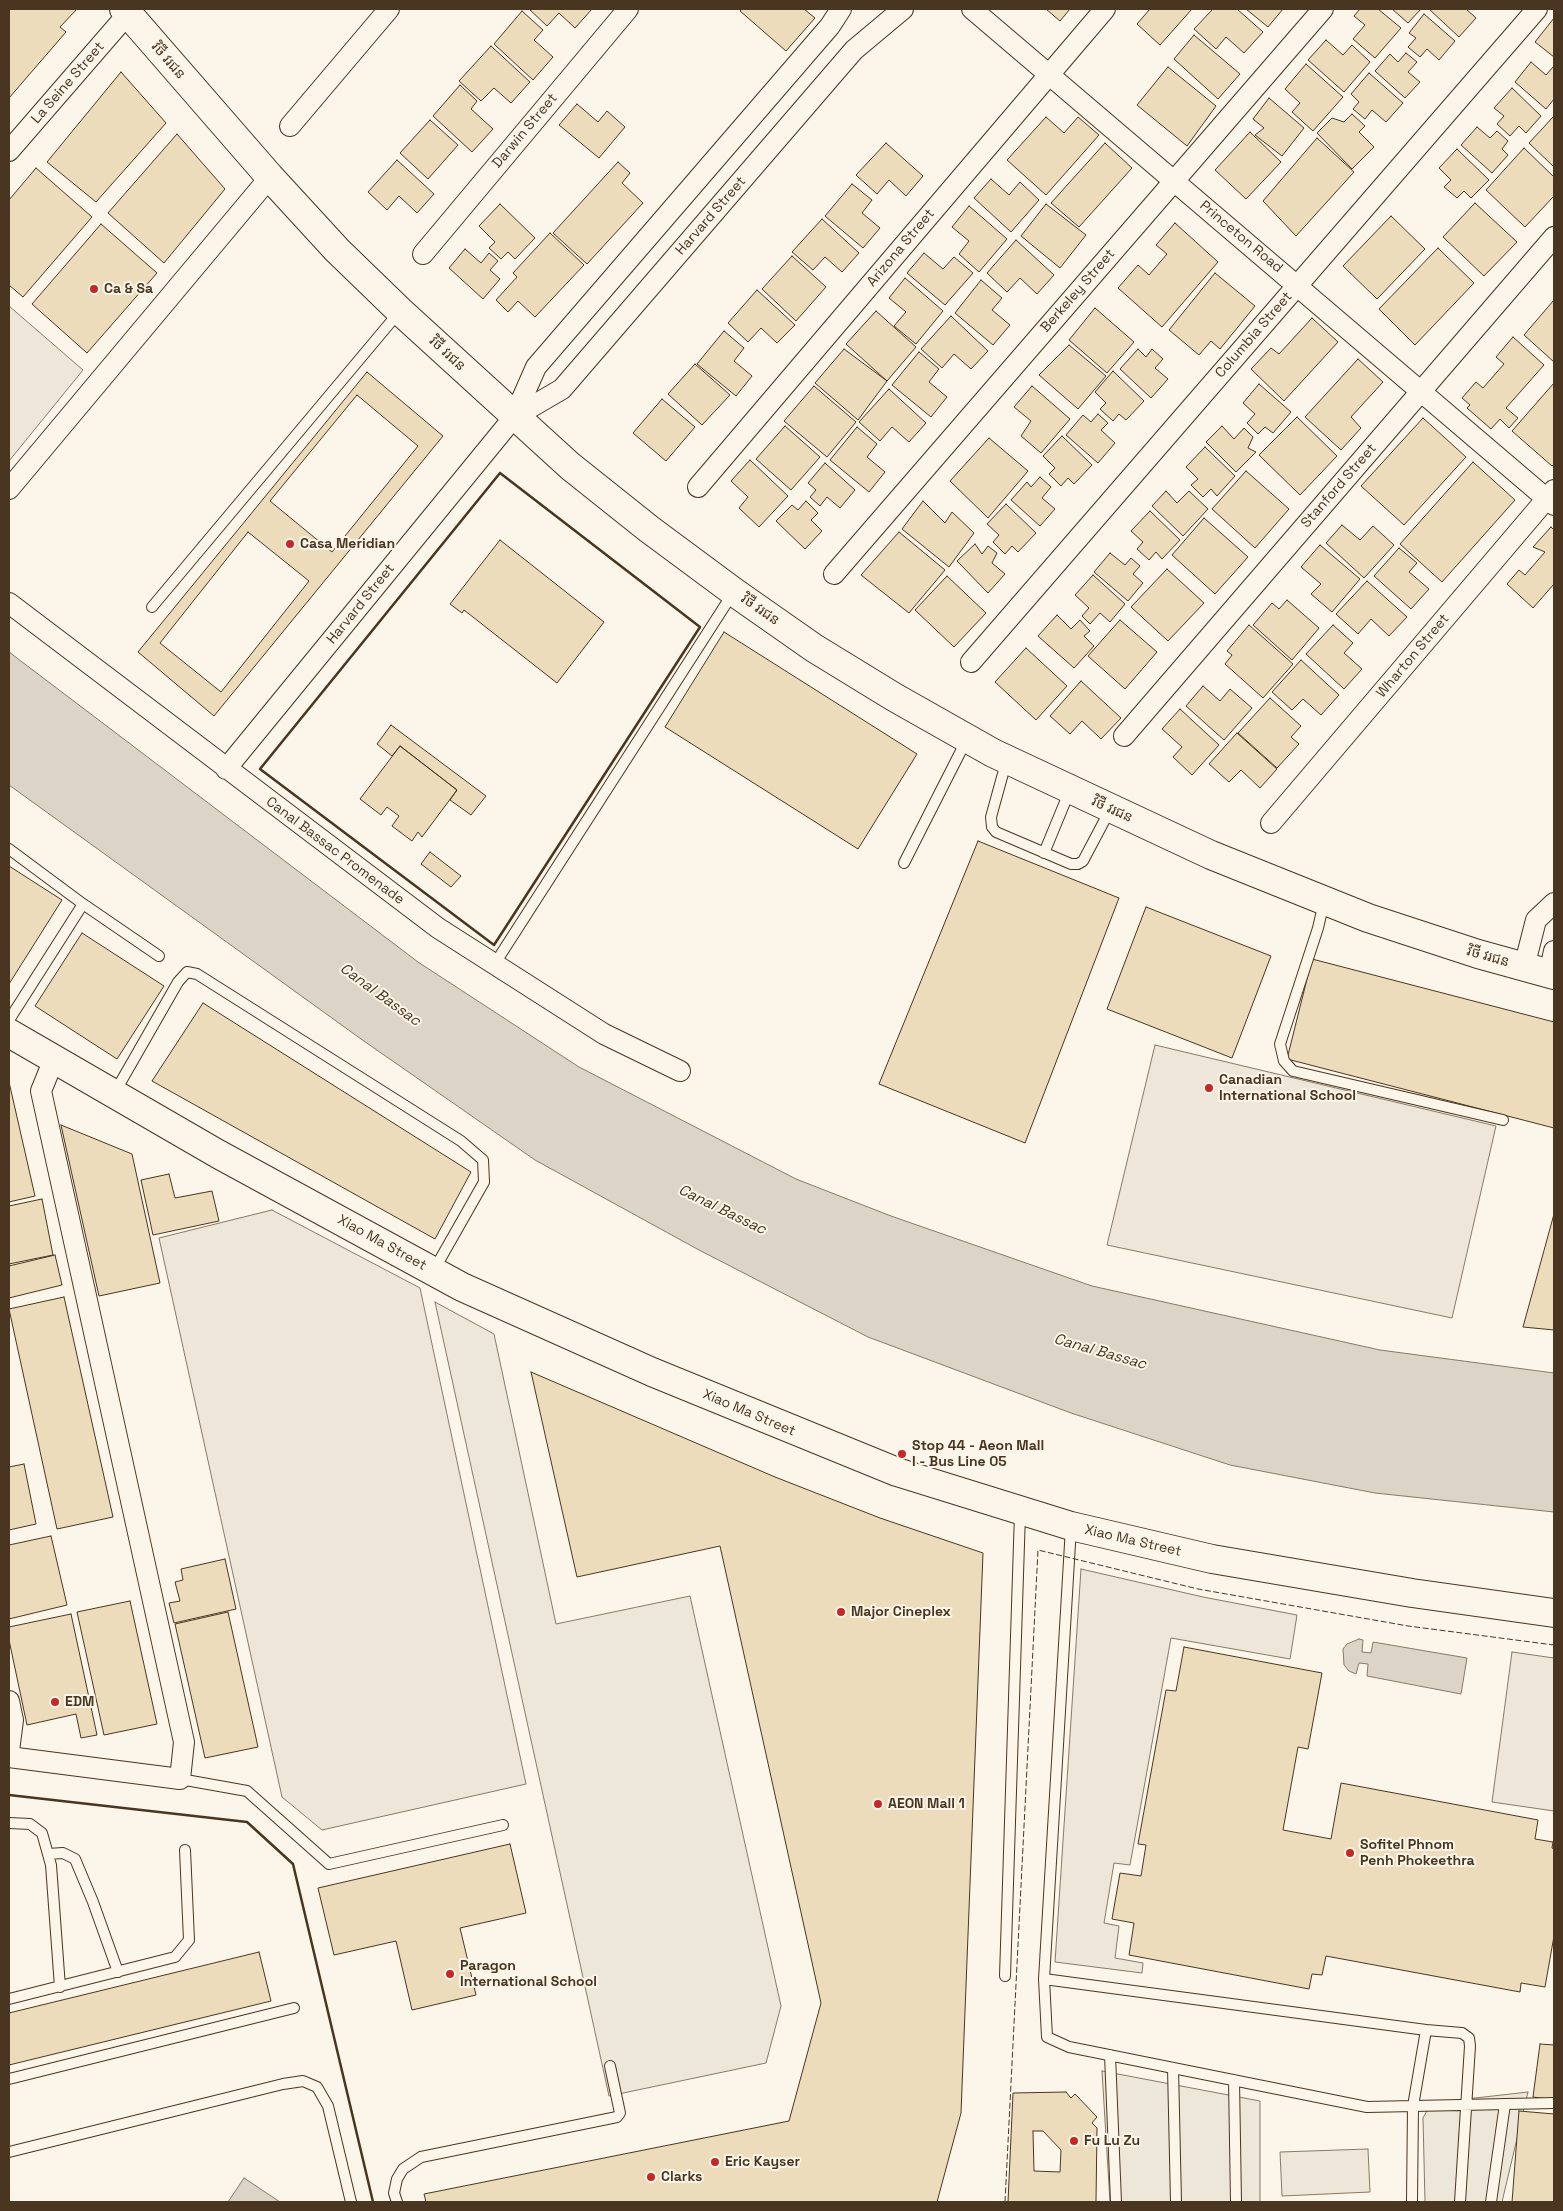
<!DOCTYPE html>
<html>
<head>
<meta charset="utf-8">
<style>
  body { margin:0 }
  #map { position:relative; width:1563px; height:2211px; overflow:hidden; background:#fbf6e9; font-family:"Space Grotesk",sans-serif }
  canvas { display:block }
  .frame { position:absolute; inset:0; border:10px solid #4a3520; pointer-events:none }
</style>
</head>
<body>
<div id="map">
<canvas width="1563" height="2211"></canvas>
<div class="frame"></div>
</div>
<script>
const context = document.querySelector('canvas').getContext('2d');
context.lineJoin = 'round';
function paint(path, color) {
  context.fillStyle = color;
  context.fill(path, 'evenodd');
}
function toPath(rows) {
  const path = new Path2D();
  for (const r of rows) {
    path.moveTo(r[0], r[1]);
    for (let i = 2; i < r.length; i += 2) path.lineTo(r[i], r[i + 1]);
  }
  return path;
}
function trace(path, color, width, dash) {
  context.strokeStyle = color;
  context.lineWidth = width;
  context.lineCap = dash ? 'butt' : 'round';
  context.setLineDash(dash || []);
  context.stroke(path);
}
function label(font, color, halo, rows, align = 'center') {
  context.font = font + ' "Space Grotesk","Noto Sans Khmer",sans-serif';
  context.lineWidth = 4;
  context.setLineDash([]);
  context.textBaseline = 'middle';
  context.strokeStyle = halo;
  context.fillStyle = color;
  for (const [text, x, y, turn = 0] of rows) {
    context.save();
    context.translate(x, y);
    context.rotate((+turn || 0) * Math.PI / 180);
    context.textAlign = isNaN(turn) ? turn : align;
    if (halo) context.strokeText(text, 0, 0);
    context.fillText(text, 0, 0);
    context.restore();
  }
}
const green = toPath([
  [9,306,83,370,9,461,9,306],
  [1155,1045,1496,1126,1452,1318,1107,1245,1155,1045],
  [272,1210,420,1288,526,1784,322,1830,282,1797,159,1238,272,1210],
  [1081,1569,1203,1597,1297,1615,1290,1659,1171,1638,1130,1865,1114,1863,1104,1923,1119,1926,1115,1958,1143,1963,1142,1973,1055,1962,1081,1569],
  [1512,1652,1554,1658,1554,1811,1492,1802,1512,1652],
  [1368,2149,1370,2192,1282,2196,1280,2152,1368,2149]
]);
paint(green, '#ede6d9');
trace(green, '#887966', 1);
const parking = toPath([
  [435,1302,494,1334,556,1624,690,1596,781,2006,766,2063,609,2096,435,1302],
  [1102,2071,1260,2101,1260,2202,1110,2202,1102,2071],
  [1528,2092,1502,2202,1425,2202,1423,2118,1431,2103,1528,2092]
]);
paint(parking, '#ede7d9');
trace(parking, '#887966', 1);
const water = toPath([
  [9,652,418,962,579,1067,796,1179,891,1216,1092,1286,1380,1350,1554,1373,1554,1512,1375,1493,1230,1465,1071,1413,868,1337,699,1250,535,1160,361,1039,9,785,9,652],
  [1359,1639,1363,1640,1362,1652,1371,1653,1373,1642,1467,1658,1461,1694,1367,1676,1368,1664,1359,1663,1356,1674,1349,1671,1344,1665,1343,1649,1347,1644,1359,1639],
  [244,2178,280,2202,228,2202,244,2178]
]);
paint(water, '#dcd4c6');
trace(water, '#887966', 1);
const building = toPath([
  [9,9,77,9,60,27,66,32,9,98,9,9],
  [529,9,592,9,575,28,559,13,547,26,529,9],
  [742,9,804,9,815,18,786,51,740,11,742,9],
  [1046,9,1070,9,1060,21,1046,9],
  [1150,9,1192,9,1160,45,1137,24,1150,9],
  [1213,9,1237,9,1263,32,1244,53,1226,37,1216,49,1194,29,1213,9],
  [1246,9,1283,9,1268,27,1246,9],
  [1360,9,1378,9,1401,28,1375,58,1353,39,1365,25,1354,16,1360,9],
  [1392,9,1421,9,1408,23,1392,9],
  [1429,9,1466,9,1476,18,1459,37,1429,9],
  [522,11,543,30,534,40,553,57,533,80,494,44,522,11],
  [1424,14,1455,41,1439,60,1427,49,1420,57,1408,47,1416,38,1409,33,1424,14],
  [1554,18,1554,57,1535,42,1554,18],
  [1194,35,1240,74,1218,99,1174,59,1194,35],
  [1326,40,1343,55,1352,45,1370,62,1344,92,1308,60,1326,40],
  [491,46,530,82,511,103,494,88,481,101,459,81,491,46],
  [1406,53,1417,62,1408,72,1420,82,1405,98,1375,71,1390,54,1398,62,1406,53],
  [1531,62,1546,75,1554,66,1554,99,1546,109,1515,82,1531,62],
  [1306,64,1343,97,1313,131,1292,112,1300,103,1285,89,1306,64],
  [1168,67,1216,106,1187,146,1137,105,1168,67],
  [121,72,166,123,96,202,47,162,121,72],
  [1369,73,1403,103,1386,122,1372,110,1365,119,1353,109,1359,102,1351,94,1369,73],
  [460,85,477,101,471,109,493,129,472,152,433,116,460,85],
  [1512,88,1541,116,1526,133,1519,126,1510,136,1497,124,1504,116,1494,108,1512,88],
  [1269,98,1304,128,1282,156,1255,135,1264,128,1253,119,1269,98],
  [577,104,598,122,607,111,625,127,599,158,559,125,577,104],
  [1352,114,1365,126,1359,132,1374,147,1352,169,1317,133,1332,118,1344,122,1352,114],
  [1554,116,1554,167,1529,143,1554,116],
  [1046,117,1064,133,1078,117,1099,135,1046,195,1007,160,1046,117],
  [430,120,458,145,428,179,400,153,430,120],
  [1477,127,1490,138,1497,131,1508,141,1502,149,1508,155,1492,173,1461,145,1477,127],
  [1250,132,1281,162,1246,199,1215,170,1250,132],
  [177,134,225,189,164,263,108,213,177,134],
  [1317,138,1354,172,1296,236,1263,201,1317,138],
  [886,143,923,176,906,196,889,180,877,194,856,175,886,143],
  [1105,143,1132,168,1079,227,1051,203,1105,143],
  [1524,148,1554,177,1554,196,1525,227,1486,190,1524,148],
  [1457,149,1489,180,1471,198,1464,191,1457,198,1444,187,1451,180,1439,168,1457,149],
  [397,160,434,194,417,213,399,196,387,210,368,192,397,160],
  [618,162,630,173,622,183,643,203,587,264,553,233,618,162],
  [36,168,92,217,23,297,9,285,9,200,36,168],
  [991,179,1009,195,1020,182,1039,200,1011,232,974,198,991,179],
  [852,184,872,200,862,213,880,228,863,248,825,216,852,184],
  [1475,203,1517,242,1484,276,1443,237,1475,203],
  [500,204,535,238,515,259,508,252,501,259,489,248,495,242,479,226,500,204],
  [1046,204,1086,235,1060,268,1021,236,1046,204],
  [969,206,1007,239,979,272,959,254,969,241,952,227,969,206],
  [1391,216,1425,249,1377,299,1343,266,1391,216],
  [822,219,859,253,842,272,825,257,813,270,792,252,822,219],
  [1175,223,1218,262,1162,327,1118,288,1138,265,1149,275,1167,254,1156,245,1175,223],
  [101,224,157,273,87,353,32,304,101,224],
  [550,233,584,265,535,317,518,301,508,312,496,300,517,277,513,273,550,233],
  [1016,240,1054,275,1037,294,1020,278,1007,292,987,273,1016,240],
  [1438,248,1474,283,1415,345,1379,309,1438,248],
  [465,249,481,263,489,253,498,261,490,270,500,279,483,299,449,268,465,249],
  [924,253,943,269,954,257,973,273,945,305,907,273,924,253],
  [792,256,826,287,796,321,762,289,792,256],
  [1215,273,1255,306,1220,349,1211,341,1199,355,1169,330,1215,273],
  [905,278,943,311,916,344,894,326,906,312,889,298,905,278],
  [981,280,1002,298,992,310,1010,325,993,345,955,313,981,280],
  [757,290,795,325,777,343,761,328,748,342,728,323,757,290],
  [1554,300,1554,362,1524,335,1554,300],
  [1095,308,1134,342,1107,373,1069,340,1095,308],
  [876,311,916,347,887,381,846,344,876,311],
  [951,316,988,351,971,369,954,354,942,368,921,349,951,316],
  [1312,318,1338,342,1284,401,1251,369,1271,348,1279,354,1312,318],
  [724,331,744,348,734,361,752,376,736,396,697,364,724,331],
  [1513,337,1544,365,1506,408,1518,418,1509,428,1500,419,1491,429,1467,408,1470,405,1462,398,1476,382,1483,388,1504,364,1496,357,1513,337],
  [1069,345,1106,376,1078,409,1039,375,1069,345],
  [844,349,887,381,858,420,815,383,844,349],
  [1138,349,1146,357,1152,349,1163,359,1155,368,1168,379,1151,398,1120,369,1138,349],
  [919,352,939,369,929,382,947,397,931,417,892,385,919,352],
  [1358,359,1383,382,1351,417,1361,428,1341,450,1305,417,1358,359],
  [695,364,730,395,702,425,668,394,695,364],
  [1113,371,1144,401,1126,420,1119,414,1113,421,1100,409,1106,403,1095,392,1113,371],
  [367,372,443,436,214,716,138,652,367,372],
  [1554,383,1554,464,1552,466,1512,431,1554,383],
  [1259,384,1291,412,1273,433,1265,427,1258,434,1247,423,1255,414,1243,403,1259,384],
  [814,386,856,422,827,457,784,421,814,386],
  [1032,386,1070,419,1041,453,1021,436,1031,421,1014,407,1032,386],
  [889,389,926,423,909,442,892,427,880,441,859,422,889,389],
  [357,395,418,446,332,552,270,501,357,395],
  [662,399,695,427,666,461,633,433,662,399],
  [1098,414,1108,423,1101,430,1115,443,1098,463,1066,435,1083,415,1091,422,1098,414],
  [1297,417,1337,456,1300,495,1259,455,1297,417],
  [1423,418,1466,457,1404,525,1361,486,1423,418],
  [785,426,820,457,791,490,756,459,785,426],
  [1222,426,1234,439,1244,428,1253,437,1248,448,1256,452,1236,472,1206,442,1222,426],
  [857,427,877,444,867,457,885,472,869,492,830,460,857,427],
  [1062,436,1092,465,1074,484,1068,478,1061,486,1049,474,1055,468,1043,456,1062,436],
  [989,438,1028,471,988,518,950,481,989,438],
  [1205,447,1235,476,1217,496,1211,489,1203,497,1191,485,1198,479,1186,467,1205,447],
  [750,460,788,496,759,527,739,508,748,497,731,481,750,460],
  [1473,462,1515,500,1442,582,1400,544,1473,462],
  [825,463,855,490,840,508,827,497,820,506,810,497,816,490,808,483,825,463],
  [1246,471,1289,509,1255,548,1212,509,1246,471],
  [1040,477,1051,487,1042,498,1055,509,1040,526,1011,500,1027,482,1031,487,1040,477],
  [1166,491,1177,503,1189,491,1208,509,1183,536,1152,506,1166,491],
  [806,501,818,513,811,520,822,531,805,549,776,521,792,505,798,510,806,501],
  [923,501,945,523,952,512,974,533,949,567,902,529,923,501],
  [1006,504,1036,533,1018,552,1012,546,1005,554,993,542,999,535,987,524,1006,504],
  [1150,511,1180,540,1162,559,1156,552,1149,560,1137,549,1143,542,1131,531,1150,511],
  [1204,518,1248,557,1215,594,1172,555,1204,518],
  [1342,525,1360,540,1373,526,1394,545,1364,578,1326,543,1342,525],
  [1551,527,1554,530,1554,584,1533,608,1507,584,1519,570,1525,575,1545,552,1533,547,1551,527],
  [248,532,309,581,221,692,160,643,248,532],
  [899,532,945,570,909,613,861,575,899,532],
  [500,540,604,622,557,683,464,610,462,613,450,604,500,540],
  [975,544,982,554,988,546,997,553,992,563,1005,574,988,593,957,561,975,544],
  [1320,545,1360,579,1332,612,1311,594,1321,584,1301,567,1320,545],
  [1399,548,1417,563,1409,572,1429,589,1411,609,1374,576,1399,548],
  [1110,553,1125,565,1131,558,1140,566,1133,574,1143,583,1128,601,1094,572,1110,553],
  [1167,569,1204,603,1168,641,1131,607,1167,569],
  [1093,575,1125,604,1110,622,1100,613,1090,624,1082,616,1089,608,1075,595,1093,575],
  [947,576,986,613,954,647,915,610,947,576],
  [1367,581,1407,617,1389,636,1371,619,1358,634,1336,614,1367,581],
  [1287,600,1319,628,1292,660,1253,625,1272,603,1279,609,1287,600],
  [1057,615,1071,629,1080,620,1090,631,1084,636,1094,646,1074,668,1038,636,1057,615],
  [1120,620,1157,652,1125,689,1088,656,1120,620],
  [1249,625,1293,664,1263,698,1225,664,1232,655,1227,651,1249,625],
  [1333,625,1353,643,1344,653,1362,669,1344,689,1306,654,1333,625],
  [724,632,917,754,858,849,665,727,724,632],
  [1026,648,1067,686,1036,720,995,682,1026,648],
  [1301,660,1339,695,1321,715,1303,699,1292,710,1272,692,1301,660],
  [1081,681,1121,718,1101,739,1082,721,1070,734,1050,716,1081,681],
  [1203,686,1220,701,1230,689,1252,708,1224,740,1186,706,1203,686],
  [1270,698,1301,726,1291,737,1299,744,1277,768,1238,733,1270,698],
  [1180,709,1219,745,1192,775,1173,757,1182,747,1162,729,1180,709],
  [391,725,486,796,471,815,450,800,457,790,400,746,392,756,377,744,391,725],
  [1237,733,1277,769,1260,788,1241,770,1229,782,1209,764,1237,733],
  [400,746,457,790,422,837,418,832,412,841,392,826,399,816,387,807,381,815,360,799,400,746],
  [978,841,1119,898,1025,1143,879,1084,978,841],
  [430,852,461,876,451,887,421,864,430,852],
  [9,866,62,900,9,984,9,866],
  [1146,907,1271,956,1232,1058,1107,1009,1146,907],
  [82,933,164,986,117,1059,35,1006,82,933],
  [1312,959,1554,1022,1554,1128,1287,1059,1312,959],
  [203,1003,471,1172,435,1239,152,1081,203,1003],
  [9,1082,35,1196,9,1202,9,1082],
  [61,1125,132,1154,160,1283,99,1296,61,1125],
  [169,1174,175,1198,212,1191,219,1221,153,1235,141,1180,169,1174],
  [42,1199,53,1255,9,1264,9,1206,42,1199],
  [1554,1214,1554,1330,1523,1327,1554,1214],
  [55,1255,62,1285,9,1298,9,1266,55,1255],
  [64,1297,113,1517,57,1529,9,1309,64,1297],
  [531,1372,775,1477,880,1518,983,1553,961,2113,937,2202,426,2202,424,2194,789,2121,821,2003,720,1546,577,1577,531,1372],
  [24,1464,36,1524,9,1530,9,1467,24,1464],
  [51,1536,67,1605,9,1619,9,1545,51,1536],
  [225,1559,236,1609,174,1623,169,1603,180,1601,175,1582,183,1580,181,1569,225,1559],
  [130,1601,157,1724,104,1735,77,1612,130,1601],
  [228,1612,258,1747,205,1758,175,1624,228,1612],
  [71,1614,97,1735,81,1738,76,1714,27,1725,9,1640,9,1627,71,1614],
  [1184,1647,1322,1673,1308,1749,1298,1747,1283,1830,1331,1839,1341,1783,1538,1820,1535,1839,1553,1842,1552,1848,1554,1849,1554,1936,1545,1987,1521,1983,1520,1992,1326,1956,1322,1975,1312,1974,1309,1989,1129,1955,1134,1923,1112,1919,1120,1873,1141,1876,1146,1845,1138,1844,1166,1690,1176,1691,1184,1647],
  [510,1844,526,1913,460,1928,476,1995,412,2010,396,1941,334,1955,318,1888,510,1844],
  [259,1952,271,2001,9,2065,9,2013,259,1952],
  [1540,2044,1554,2045,1554,2100,1533,2097,1540,2044],
  [1066,2092,1071,2098,1075,2094,1097,2117,1092,2123,1097,2128,1096,2202,1008,2202,1013,2093,1066,2092],
  [1033,2131,1043,2131,1061,2150,1060,2172,1034,2171,1033,2131],
  [1519,2111,1554,2114,1554,2202,1512,2202,1519,2111]
]);
paint(building, '#ecdcbc');
trace(building, '#4a3520', 1);
const lane = toPath([
  [152,607,400,311],
  [1007,759,991,817,992,827,996,832,1071,864,1078,864,1083,861,1110,810],
  [9,849,83,904,159,956],
  [1044,853,1070,790],
  [904,863,967,739],
  [1324,902,1318,928,1280,1044,1284,1061,1293,1071,1503,1120],
  [494,965,733,593],
  [9,1020,83,904],
  [115,1092,178,982,187,972,197,974,461,1141,483,1160,484,1182,434,1270],
  [1071,1527,1044,1979,1047,2037,1069,2047,1367,2107,1554,2103],
  [180,1779,247,1791,329,1864,503,1825],
  [9,1823,30,1824,42,1833,51,1865,60,1987],
  [48,1854,63,1853,75,1859,93,1902,118,1972],
  [1005,1976,1020,1513],
  [1044,1979,1426,2030,1462,2033,1469,2038,1470,2046,1460,2202],
  [9,1999,175,1957,189,1940,185,1850],
  [1110,2055,1116,2202],
  [1173,2068,1176,2202],
  [9,2079,294,2008],
  [1234,2080,1236,2202],
  [9,2152,283,2084,303,2081,317,2087,328,2106,351,2202],
  [397,2202,394,2193,397,2179,403,2169,421,2157,617,2117,620,2113,610,2066],
  [1412,2202,1413,2106,1426,2030],
  [1491,2202,1505,2104]
]);
const street = toPath([
  [972,9,1554,505],
  [290,126,389,9],
  [9,151,132,9],
  [423,254,628,9],
  [514,417,562,389,854,50,903,9],
  [698,487,1105,9],
  [9,489,270,177],
  [834,574,1323,9],
  [9,603,438,928,604,1034,680,1071],
  [971,662,1537,9],
  [1124,736,1554,237],
  [226,769,514,417,536,367,830,26,841,9],
  [1271,823,1554,490],
  [1524,967,1536,920,1554,903],
  [1549,974,1554,951],
  [9,1701,13,1720,9,1751],
  [9,1757,180,1779,184,1742,41,1091,54,1059]
]);
const secondary = toPath([
  [124,9,270,177,337,250,400,311,570,466,649,529,734,592,814,648,894,697,993,753,1211,855,1368,918,1478,954,1554,975],
  [9,1033,218,1154,462,1287,652,1372,897,1472,1071,1526,1212,1559,1412,1593,1554,1613]
]);
trace(lane, '#4a3520', 12);
trace(street, '#4a3520', 22);
trace(secondary, '#4a3520', 30);
trace(lane, '#fbf6e9', 10);
trace(street, '#fbf6e9', 20);
trace(secondary, '#fbf6e9', 28);
trace(toPath([
  [1005,2202,1038,1550,1198,1589,1408,1626,1554,1645]
]), '#4a3520', 1, [6, 2.5]);
trace(toPath([
  [500,473,700,627,494,945,260,769,500,473],
  [9,1795,247,1822,293,1864,373,2202]
]), '#4a3520', 2.5);
for (const [x, y, r, color] of [
  [94,289,5,"#c62828"],
  [290,544,5,"#c62828"],
  [1209,1088,5,"#c62828"],
  [902,1454,5,"#c62828"],
  [841,1612,5,"#c62828"],
  [55,1702,5,"#c62828"],
  [878,1804,5,"#c62828"],
  [1350,1853,5,"#c62828"],
  [450,1974,5,"#c62828"],
  [1074,2141,5,"#c62828"],
  [715,2162,5,"#c62828"],
  [651,2177,5,"#c62828"]
]) {
  const dot = new Path2D();
  dot.arc(x, y, r, 0, 2 * Math.PI);
  context.fillStyle = color;
  context.fill(dot);
  trace(dot, '#fbf6e9', 2);
}
label('14px', '#4a3520', '#fbf6e9', [
  ["វិថី វរជន",168,61,49],
  ["La Seine Street",68,83,-49],
  ["Darwin Street",525,131,-50],
  ["Harvard Street",711,216,-49],
  ["Princeton Road",1241,237,40],
  ["Arizona Street",901,248,-50],
  ["Berkeley Street",1078,291,-49],
  ["Columbia Street",1254,335,-49],
  ["វិថី វរជន",447,354,43],
  ["Stanford Street",1339,486,-49],
  ["Harvard Street",361,604,-51],
  ["វិថី វរជន",760,610,35],
  ["Wharton Street",1413,656,-50],
  ["វិថី វរជន",1112,810,25],
  ["Canal Bassac Promenade",335,851,37],
  ["វិថី វរជន",1488,957,16],
  ["Xiao Ma Street",382,1243,29],
  ["Xiao Ma Street",749,1413,23],
  ["Xiao Ma Street",1133,1541,13]
]);
label('bold 14px', '#4a3520', '#fbf6e9', [
  ["Ca & Sa",104,289],
  ["Casa Meridian",300,544],
  ["Canadian",1219,1080],
  ["International School",1219,1096],
  ["Stop 44 - Aeon Mall",912,1446],
  ["I - Bus Line 05",912,1462],
  ["Major Cineplex",851,1612],
  ["EDM",65,1702],
  ["AEON Mall 1",888,1804],
  ["Sofitel Phnom",1360,1845],
  ["Penh Phokeethra",1360,1861],
  ["Paragon",460,1966],
  ["International School",460,1982],
  ["Fu Lu Zu",1084,2141],
  ["Eric Kayser",725,2162],
  ["Clarks",661,2177]
], 'left');
label('italic 15px', '#4a3520', '#fbf6e9', [
  ["Canal Bassac",380,995,36],
  ["Canal Bassac",722,1210,26],
  ["Canal Bassac",1100,1352,16]
]);
</script>
</body>
</html>
